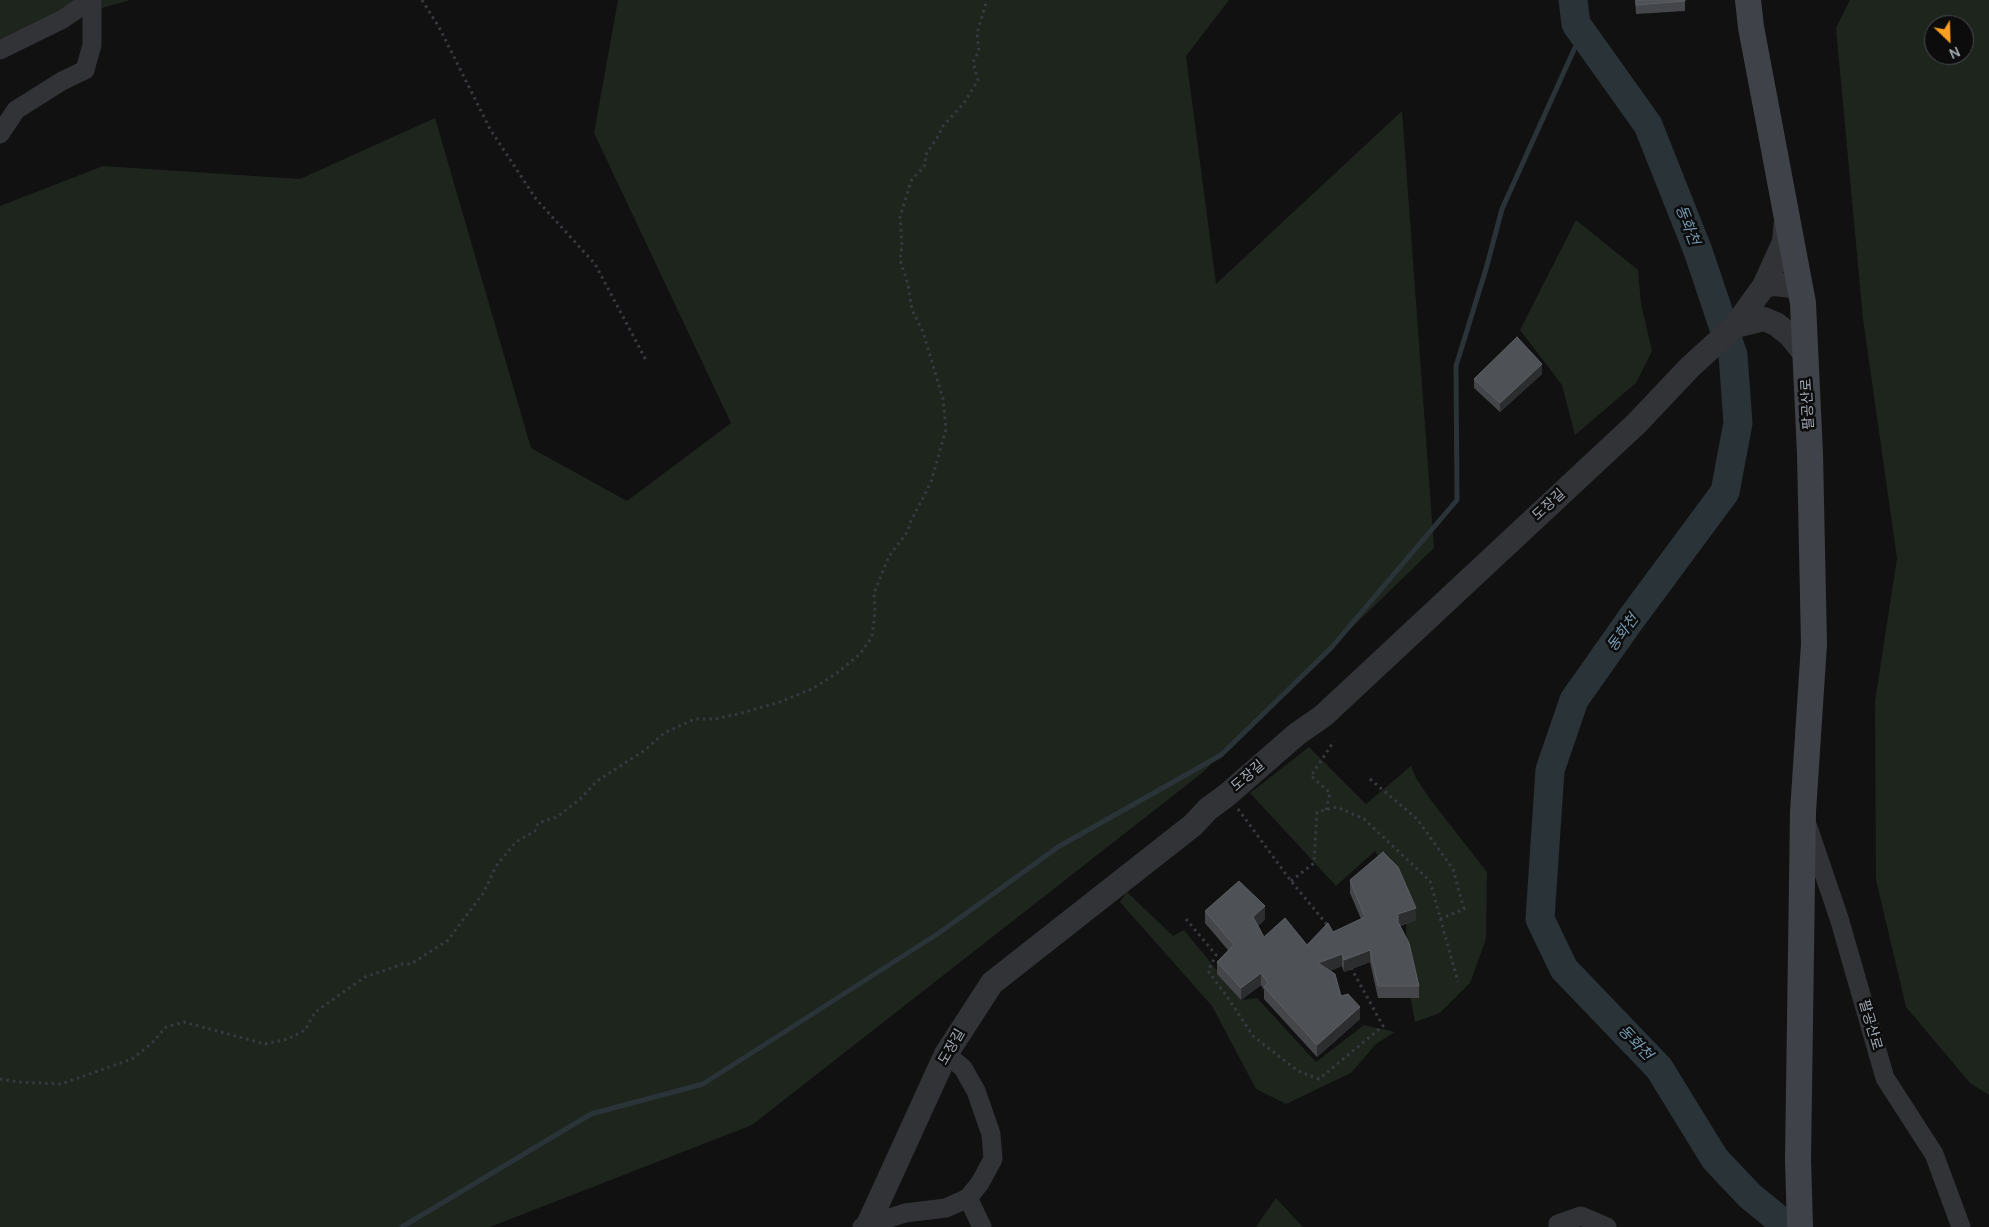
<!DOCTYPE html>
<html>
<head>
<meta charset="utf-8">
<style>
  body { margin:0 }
  #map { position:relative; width:1989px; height:1227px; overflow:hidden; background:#111112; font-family:Manrope,sans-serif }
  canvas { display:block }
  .north { position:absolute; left:1924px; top:15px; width:50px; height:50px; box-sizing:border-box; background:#0c0c0d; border:1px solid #484b50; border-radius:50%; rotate:156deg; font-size:14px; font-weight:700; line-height:20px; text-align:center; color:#a1a9b4 }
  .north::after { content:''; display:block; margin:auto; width:18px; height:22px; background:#fc9e1f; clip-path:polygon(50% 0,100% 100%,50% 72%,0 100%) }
</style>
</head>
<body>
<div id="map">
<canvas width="1989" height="1227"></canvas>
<div class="north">N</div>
</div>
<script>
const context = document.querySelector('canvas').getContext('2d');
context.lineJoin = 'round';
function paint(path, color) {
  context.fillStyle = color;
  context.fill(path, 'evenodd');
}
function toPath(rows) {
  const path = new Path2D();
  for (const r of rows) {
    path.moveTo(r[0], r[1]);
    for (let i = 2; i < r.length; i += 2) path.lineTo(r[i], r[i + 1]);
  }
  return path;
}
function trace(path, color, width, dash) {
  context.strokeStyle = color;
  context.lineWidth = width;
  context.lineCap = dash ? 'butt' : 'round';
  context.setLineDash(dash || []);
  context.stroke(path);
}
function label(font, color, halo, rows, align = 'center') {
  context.font = font + ' Manrope,"Noto Sans KR",sans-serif';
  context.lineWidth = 5;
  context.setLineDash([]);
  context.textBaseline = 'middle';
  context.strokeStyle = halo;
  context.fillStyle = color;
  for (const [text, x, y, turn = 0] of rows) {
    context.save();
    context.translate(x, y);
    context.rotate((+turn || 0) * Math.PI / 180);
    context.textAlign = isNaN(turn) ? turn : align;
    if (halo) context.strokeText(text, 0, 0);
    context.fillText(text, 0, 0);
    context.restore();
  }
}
paint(toPath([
  [0,0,130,0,22,31,0,42],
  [618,0,1229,0,1186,56,1216,284,1402,111,1434,548,1202,773,752,1125,490,1227,0,1227,0,206,103,166,300,179,435,118,531,448,627,501,731,423,594,133],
  [1850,0,1989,0,1989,1095,1970,1083,1906,1007,1876,880,1875,701,1897,558,1863,319,1836,28],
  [1934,25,1964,25,1964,55,1934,55],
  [1576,220,1638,270,1641,304,1652,351,1636,383,1575,435,1562,385,1520,330],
  [1309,747,1366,804,1411,766,1416,778,1430,799,1487,872,1486,939,1470,983,1440,1013,1415,1022,1407,979,1406,916,1394,886,1375,851,1336,886,1250,793],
  [1127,892,1173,936,1184,930,1241,1000,1257,998,1316,1062,1364,1025,1395,1032,1376,1044,1351,1073,1286,1104,1256,1089,1212,1006,1120,902],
  [1276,1198,1303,1227,1256,1227]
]), '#1d251d');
trace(toPath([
  [402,1227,591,1114,703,1084,939,933,1058,847,1221,755,1331,648,1457,500,1456,366,1486,269,1502,209,1582,32]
]), '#293338', 5);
trace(toPath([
  [1573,0,1576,24,1648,125,1698,251,1733,355,1738,423,1725,492,1631,619,1574,700,1550,770,1540,919,1564,969,1659,1068,1715,1159,1750,1196,1788,1227]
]), '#293338', 29);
trace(toPath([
  [422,0,440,29,490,129,536,199,595,264,647,362],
  [1370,779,1417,819,1453,869,1464,909,1440,919],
  [1238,809,1291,881,1329,927],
  [1326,810,1330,793,1311,776,1334,741],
  [1291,881,1314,863,1317,812,1337,807,1364,819,1430,881,1458,982],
  [1186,919,1216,955,1208,971,1226,995,1253,1036,1298,1071,1319,1079,1383,1026,1350,966],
  [0,1079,18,1082,61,1084,132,1059,152,1043,166,1027,184,1022,265,1044,288,1039,305,1030,315,1012,365,977,403,964,411,964,448,940,484,892,496,866,516,842,535,831,538,823,557,817,580,799,597,781,645,750,664,733,695,719,715,719,738,714,777,703,812,689,837,673,860,654,872,637,875,611,874,593,889,556,908,531,910,523,931,482,946,429,943,399,923,332,912,310,908,284,900,260,902,245,900,217,911,181,926,164,925,156,937,138,943,126,964,103,978,80,973,62,979,51,977,33,987,0]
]), '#373a3f', 3, [2.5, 4]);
trace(toPath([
  [0,50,63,19,91,0],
  [0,134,16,110,62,81,85,70,92,45,92,0],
  [1808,827,1839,918,1885,1078,1934,1154,1961,1227],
  [968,1198,982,1227],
  [862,1227,905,1213,946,1208,968,1198,980,1183,993,1159,991,1134,976,1091,963,1068,946,1054],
  [1558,1227,1558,1224,1581,1216,1607,1227]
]), '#313337', 19);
trace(toPath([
  [1764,286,1784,242,1786,221],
  [1735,326,1764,319,1776,324,1790,335,1805,354],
  [867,1227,946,1054,992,983,1193,825,1208,809,1227,795,1297,734,1323,716,1636,424,1690,367,1735,326,1764,286,1775,284,1800,287]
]), '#313337', 24);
trace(toPath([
  [1748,0,1751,27,1803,303,1810,454,1814,644,1803,812,1798,1160,1800,1227]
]), '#3f4248', 26);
paint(toPath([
  [1635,0,1685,0,1685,11,1636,14],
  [1542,374,1500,412,1474,388,1474,379],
  [1350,880,1416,920,1400,926,1419,986,1419,998,1378,998,1370,962,1344,972,1342,966,1330,971,1341,996,1360,1019,1317,1057,1264,999,1264,990,1261,985,1241,1000,1217,974,1217,962,1228,950,1205,923,1205,911,1265,919,1258,926,1264,937,1307,945,1361,919,1350,893]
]), '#44464a');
paint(toPath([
  [1542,364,1542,374,1500,412,1500,403],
  [1265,906,1265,919,1253,930,1253,917],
  [1416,908,1416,920,1398,926,1398,914],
  [1370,950,1370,962,1344,972,1344,960],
  [1342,954,1342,966,1318,976,1318,963],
  [1261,973,1261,985,1241,1000,1241,988],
  [1360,1007,1360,1019,1317,1057,1317,1045]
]), '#2b2d2f');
const building = toPath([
  [1636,0,1685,0,1685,1,1636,5,1636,0],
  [1517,337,1542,364,1500,403,1474,379,1517,337],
  [1383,852,1398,867,1416,908,1398,914,1398,922,1409,943,1419,986,1378,986,1370,950,1344,960,1342,954,1318,963,1335,974,1341,996,1348,994,1360,1007,1317,1045,1264,987,1268,983,1261,973,1241,988,1217,962,1234,945,1205,911,1239,881,1265,906,1253,917,1264,937,1285,918,1307,945,1328,923,1333,932,1365,917,1350,880,1383,852]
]);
paint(building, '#4e5155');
trace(building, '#5b5f64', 1);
label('14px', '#a1a9b4', '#0c0c0d', [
  ["팔공산로",1808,404,-93],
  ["도장길",1549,505,-43],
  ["도장길",1248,776,-41],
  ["팔공산로",1870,1025,74],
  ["도장길",952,1047,-60]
]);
label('italic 15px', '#759bb2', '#0c0c0d', [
  ["동화천",1687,225,69],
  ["동화천",1623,633,-54],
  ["동화천",1635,1043,46]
]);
</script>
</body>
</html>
